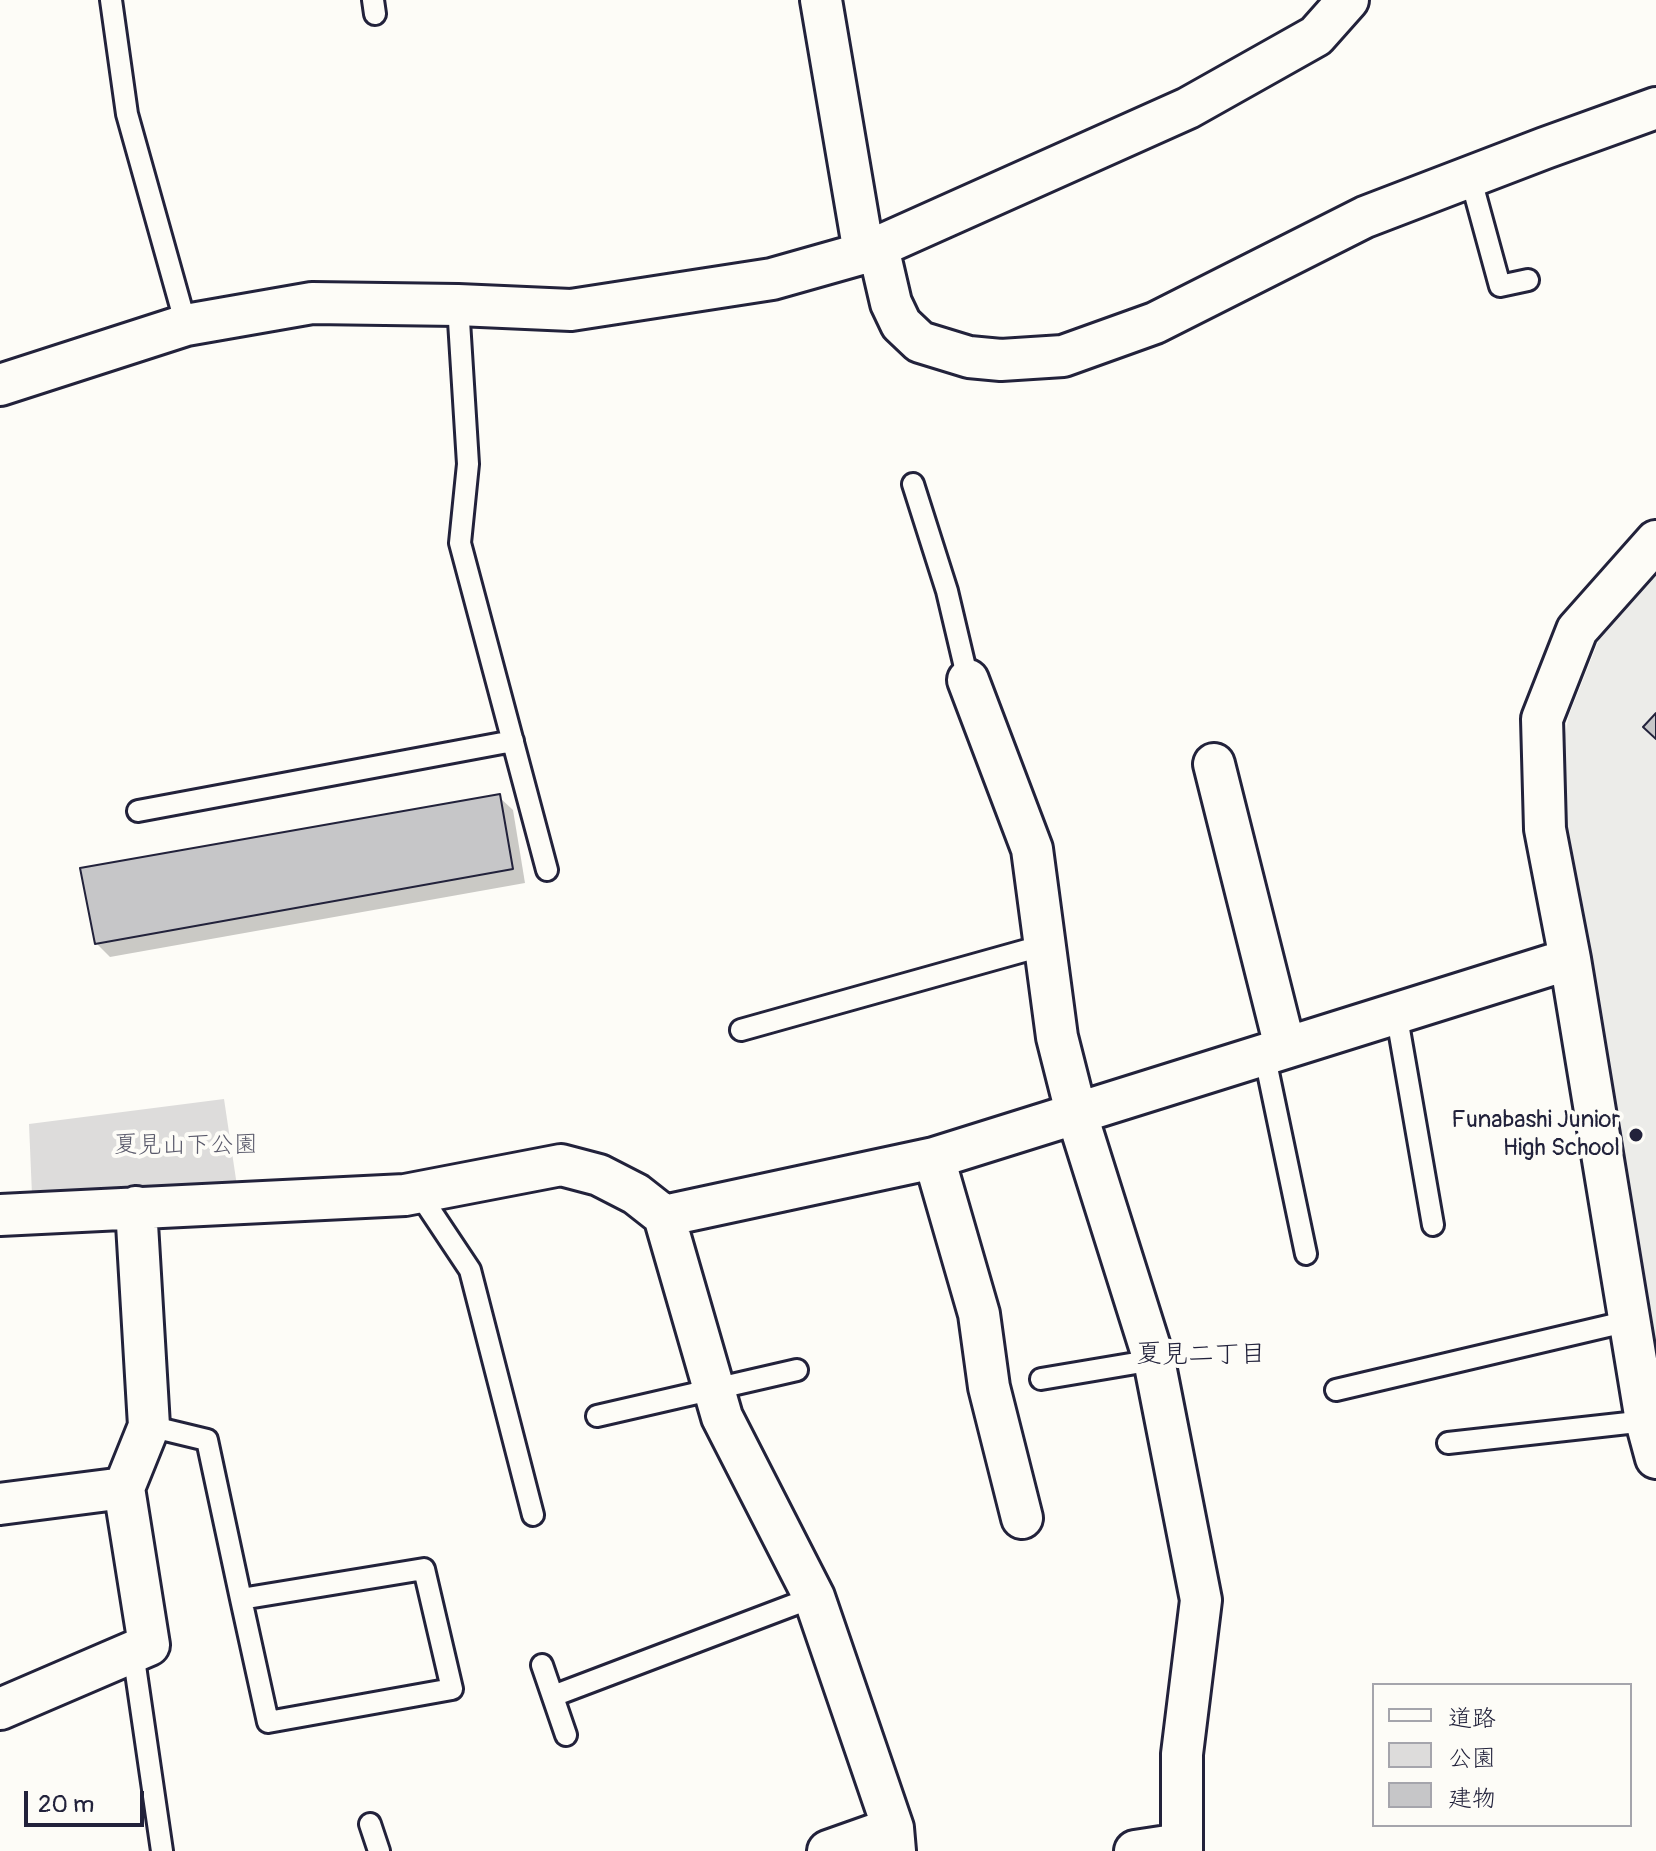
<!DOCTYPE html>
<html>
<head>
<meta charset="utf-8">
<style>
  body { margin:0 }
  #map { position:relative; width:1656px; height:1851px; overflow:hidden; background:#fdfcf7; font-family:Pangolin,"Klee One",sans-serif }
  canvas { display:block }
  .legend { position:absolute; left:1372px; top:1683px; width:260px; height:144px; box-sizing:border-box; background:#fdfcf7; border:2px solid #a5a5ac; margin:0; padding:10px 14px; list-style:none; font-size:24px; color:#22223b }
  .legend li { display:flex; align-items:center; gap:16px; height:40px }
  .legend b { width:40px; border:2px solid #a5a5ac }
  .scale { position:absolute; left:24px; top:1791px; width:120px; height:36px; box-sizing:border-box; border:4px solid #22223b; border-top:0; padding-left:10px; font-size:24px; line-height:28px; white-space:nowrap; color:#22223b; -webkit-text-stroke:6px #fdfcf7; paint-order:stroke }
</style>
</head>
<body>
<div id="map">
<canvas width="1656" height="1851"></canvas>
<ul class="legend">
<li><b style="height:10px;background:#fdfcf7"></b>道路</li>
<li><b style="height:22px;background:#dddcdb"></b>公園</li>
<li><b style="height:22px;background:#c6c6c8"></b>建物</li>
</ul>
<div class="scale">20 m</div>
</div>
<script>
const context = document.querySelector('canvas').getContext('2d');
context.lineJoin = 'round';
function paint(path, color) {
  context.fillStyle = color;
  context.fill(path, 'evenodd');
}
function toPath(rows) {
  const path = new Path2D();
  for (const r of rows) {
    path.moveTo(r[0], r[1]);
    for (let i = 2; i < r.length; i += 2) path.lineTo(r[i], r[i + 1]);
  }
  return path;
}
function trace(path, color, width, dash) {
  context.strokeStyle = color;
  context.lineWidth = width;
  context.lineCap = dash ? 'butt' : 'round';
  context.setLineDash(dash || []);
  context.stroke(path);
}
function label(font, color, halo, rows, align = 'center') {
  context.font = font + ' Pangolin,"Klee One",sans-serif';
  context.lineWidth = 8;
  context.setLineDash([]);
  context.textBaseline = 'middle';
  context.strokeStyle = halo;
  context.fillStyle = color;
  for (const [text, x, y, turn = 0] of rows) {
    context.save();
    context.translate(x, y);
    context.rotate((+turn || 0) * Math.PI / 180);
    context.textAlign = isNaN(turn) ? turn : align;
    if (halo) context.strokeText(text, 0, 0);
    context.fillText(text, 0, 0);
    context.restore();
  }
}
paint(toPath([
  [1656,573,1656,1363,1576,908,1559,764,1569,715,1600,637]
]), '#ecece9');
paint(toPath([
  [224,1099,237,1186,32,1195,29,1124]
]), '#dddcdb');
paint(toPath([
  [499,797,513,810,525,883,110,957,96,943]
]), '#0003');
const building = toPath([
  [1656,713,1656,739,1643,727,1656,713],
  [500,794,513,869,95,944,80,868,500,794]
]);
paint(building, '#c6c6c8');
trace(building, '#22223b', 2);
const service = toPath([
  [111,0,127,114,186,325],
  [373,0,375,14],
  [1470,176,1500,286,1528,280],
  [458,305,468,464,460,543,547,870],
  [913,484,947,591,968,680],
  [138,811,513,741],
  [1396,1012,1433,1225],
  [741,1030,1045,945],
  [1264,1053,1306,1254],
  [418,1192,470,1270,533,1515],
  [1041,1379,1154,1360],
  [1336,1390,1629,1321],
  [597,1416,797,1370],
  [149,1426,207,1440,241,1599,268,1722,452,1689,424,1569,241,1599],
  [1448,1443,1646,1421],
  [133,1652,162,1851],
  [542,1665,566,1735],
  [553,1696,814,1597],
  [370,1824,379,1851]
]);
const minor = toPath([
  [821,0,864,253],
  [878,247,891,303,901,324,920,342,969,357,1001,360,1063,356,1155,323,1365,217,1545,148,1656,108],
  [0,385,186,325,312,303,458,305,571,310,772,279,864,253,1188,108,1316,36,1348,0],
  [1656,541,1577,630,1542,719,1545,829,1570,959,1646,1421,1656,1458],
  [968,680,1032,849,1057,1037,1076,1112,1154,1360,1201,1600,1182,1754,1182,1851],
  [1214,764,1285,1047],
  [934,1158,979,1314,989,1387,1022,1518],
  [0,1215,405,1195,561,1165,599,1175,636,1194,664,1216,722,1417,814,1597,893,1828,895,1851],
  [664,1216,934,1158,1570,959],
  [0,1504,124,1488],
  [0,1709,149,1645,124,1488,149,1426,136,1207],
  [828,1851,893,1828],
  [1135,1851,1181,1844]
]);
trace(service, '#22223b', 26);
trace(minor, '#22223b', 46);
trace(service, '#fdfcf7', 20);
trace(minor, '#fdfcf7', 40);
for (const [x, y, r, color] of [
  [1636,1135,8,"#22223b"]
]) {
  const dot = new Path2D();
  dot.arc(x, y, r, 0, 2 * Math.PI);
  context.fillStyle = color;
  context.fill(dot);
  trace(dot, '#fdfcf7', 3);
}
label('24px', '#22223b', '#fdfcf7', [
  ["Funabashi Junior",1620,1121],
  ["High School",1620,1149]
], 'right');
label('24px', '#5a5a6b', '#fdfcf7', [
  ["夏見山下公園",186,1146]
]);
label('26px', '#22223b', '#fdfcf7', [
  ["夏見二丁目",1201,1355]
]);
</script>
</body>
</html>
